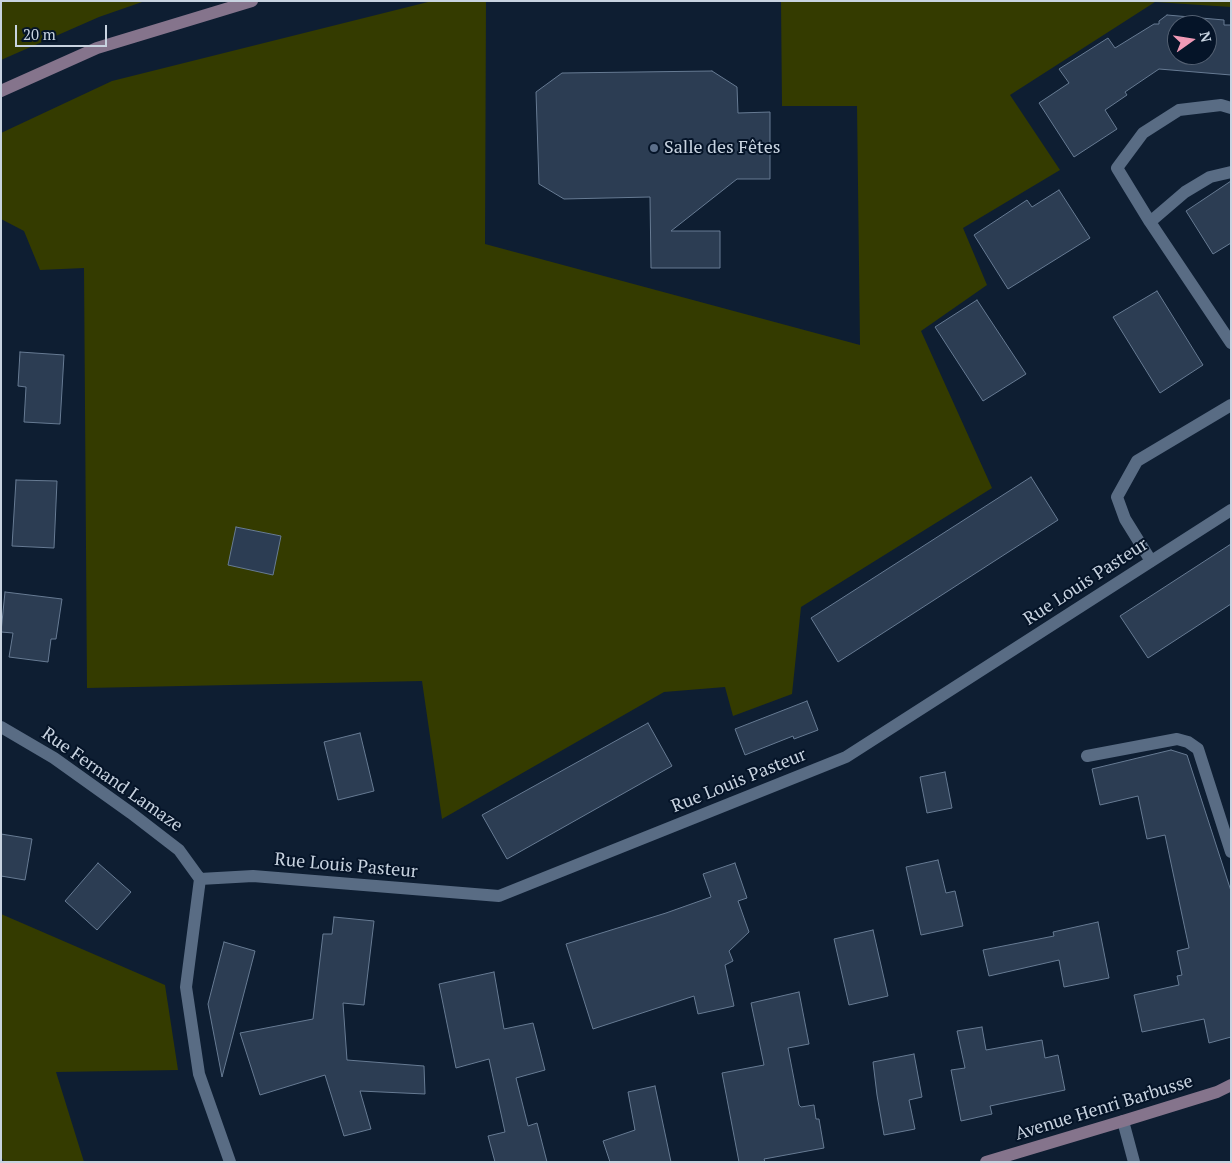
<!DOCTYPE html>
<html>
<head>
<meta charset="utf-8">
<style>
  body { margin:0 }
  #map { position:relative; width:1232px; height:1163px; overflow:hidden; background:#0e1e32; font-family:"PT Serif",serif }
  canvas { display:block }
  .frame { position:absolute; inset:0; border:2px solid #c8d3e0; pointer-events:none }
  .north { position:absolute; left:1167px; top:15px; width:50px; height:50px; box-sizing:border-box; background:#051428; border:1px solid #536072; border-radius:50%; rotate:77deg; font-size:14px; font-weight:700; line-height:20px; text-align:center; color:#c8d3e0 }
  .north::after { content:''; display:block; margin:auto; width:18px; height:22px; background:#f09ab6; clip-path:polygon(50% 0,100% 100%,50% 72%,0 100%) }
  .scale { position:absolute; left:15px; top:25px; width:92px; height:22px; box-sizing:border-box; border:2px solid #c8d3e0; border-top:0; padding-left:6px; font-size:15px; line-height:18px; white-space:nowrap; color:#c8d3e0; -webkit-text-stroke:4px #051428; paint-order:stroke }
</style>
</head>
<body>
<div id="map">
<canvas width="1232" height="1163"></canvas>
<div class="frame"></div>
<div class="north">N</div>
<div class="scale">20 m</div>
</div>
<script>
const context = document.querySelector('canvas').getContext('2d');
context.lineJoin = 'round';
function paint(path, color) {
  context.fillStyle = color;
  context.fill(path, 'evenodd');
}
function toPath(rows) {
  const path = new Path2D();
  for (const r of rows) {
    path.moveTo(r[0], r[1]);
    for (let i = 2; i < r.length; i += 2) path.lineTo(r[i], r[i + 1]);
  }
  return path;
}
function trace(path, color, width, dash) {
  context.strokeStyle = color;
  context.lineWidth = width;
  context.lineCap = dash ? 'butt' : 'round';
  context.setLineDash(dash || []);
  context.stroke(path);
}
function label(font, color, halo, rows, align = 'center') {
  context.font = font + ' "PT Serif",serif';
  context.lineWidth = 4;
  context.setLineDash([]);
  context.textBaseline = 'middle';
  context.strokeStyle = halo;
  context.fillStyle = color;
  for (const [text, x, y, turn = 0] of rows) {
    context.save();
    context.translate(x, y);
    context.rotate((+turn || 0) * Math.PI / 180);
    context.textAlign = isNaN(turn) ? turn : align;
    if (halo) context.strokeText(text, 0, 0);
    context.fillText(text, 0, 0);
    context.restore();
  }
}
paint(toPath([
  [1,1,145,1,99,17,1,60],
  [432,1,486,1,485,244,860,345,857,106,782,106,781,1,1231,1,1231,7,1155,2,1010,95,1060,170,963,228,987,285,921,331,992,488,801,607,792,694,733,716,725,687,664,692,442,819,422,681,87,688,84,268,40,270,24,231,1,219,1,133,112,81],
  [1,914,165,985,178,1070,56,1072,84,1162,4,1162,1,1156]
]), '#343b00');
const building = toPath([
  [1167,15,1224,20,1224,25,1231,25,1231,75,1159,69,1125,92,1127,95,1105,110,1117,129,1074,157,1039,103,1069,83,1059,69,1108,38,1115,48,1154,24,1159,24,1159,21,1167,15],
  [1177,25,1207,25,1207,55,1177,55,1177,25],
  [712,71,737,87,738,113,770,112,770,179,737,179,671,231,720,231,720,268,651,268,650,197,564,199,539,184,536,92,562,73,712,71],
  [1231,181,1231,243,1213,254,1186,211,1231,181],
  [1059,190,1090,238,1008,289,974,235,1027,200,1032,207,1059,190],
  [1157,291,1203,365,1160,393,1113,317,1157,291],
  [977,300,1026,374,983,401,935,327,977,300],
  [20,352,64,355,60,424,24,422,26,387,18,386,20,352],
  [1031,477,1058,520,838,662,811,618,1031,477],
  [16,480,57,481,54,548,12,546,16,480],
  [236,527,281,536,273,575,228,565,236,527],
  [1231,544,1231,604,1148,658,1120,616,1231,544],
  [5,592,62,599,56,639,51,639,48,662,9,657,13,633,1,632,5,592],
  [807,701,818,730,794,739,793,736,745,755,735,729,807,701],
  [648,723,672,766,507,859,482,815,648,723],
  [360,733,374,791,338,800,324,742,360,733],
  [1171,750,1187,755,1231,891,1231,1037,1209,1043,1204,1019,1142,1032,1134,995,1179,985,1177,976,1182,975,1177,951,1189,948,1165,835,1147,839,1138,796,1100,805,1092,769,1171,750],
  [945,772,952,808,927,813,920,777,945,772],
  [1,834,32,839,25,880,1,876,1,834],
  [938,860,946,893,955,891,963,926,921,935,906,867,938,860],
  [98,863,131,892,97,930,65,901,98,863],
  [735,863,747,898,738,901,749,932,729,951,733,961,725,965,734,1006,698,1014,694,996,593,1029,566,944,666,913,711,897,703,874,735,863],
  [334,917,374,921,364,1005,343,1003,347,1060,424,1066,425,1094,360,1091,371,1129,344,1136,325,1075,260,1095,240,1033,313,1019,323,934,332,934,334,917],
  [1098,922,1109,978,1064,987,1059,960,989,976,983,950,1054,936,1053,932,1098,922],
  [873,930,888,996,849,1005,834,939,873,930],
  [224,942,255,951,222,1077,208,1004,224,942],
  [494,972,504,1029,533,1023,545,1070,516,1078,528,1126,537,1123,547,1162,495,1162,488,1136,505,1132,489,1059,456,1068,439,984,494,972],
  [799,992,809,1044,788,1048,799,1105,801,1107,814,1105,816,1119,819,1119,824,1148,764,1159,765,1162,739,1162,722,1073,764,1065,751,1003,799,992],
  [982,1027,986,1050,1042,1040,1045,1058,1058,1055,1065,1090,990,1106,992,1114,961,1121,951,1070,965,1068,957,1031,982,1027],
  [914,1054,922,1097,909,1100,915,1129,884,1135,877,1095,873,1062,914,1054],
  [655,1086,671,1162,610,1162,603,1141,635,1130,628,1092,655,1086]
]);
paint(building, '#2c3d53');
trace(building, '#677b93', 1);
trace(toPath([
  [1231,108,1221,105,1179,110,1143,133,1117,168,1150,222,1231,343],
  [1150,222,1185,192,1210,177,1231,172],
  [1151,561,1125,519,1117,497,1137,461,1231,405],
  [1087,756,1177,739,1188,742,1198,749,1231,852]
]), '#596c84', 12);
trace(toPath([
  [1,727,54,758,131,813,179,850,200,879,186,987,199,1074,230,1162],
  [200,879,253,876,499,896,846,757,1231,510],
  [1123,1121,1134,1162]
]), '#596c84', 12);
trace(toPath([
  [1,91,97,48,252,1],
  [986,1162,1123,1121,1217,1092,1231,1085]
]), '#85748c', 12);
for (const [x, y, r, color] of [
  [654,148,5,"#5c6f8a"]
]) {
  const dot = new Path2D();
  dot.arc(x, y, r, 0, 2 * Math.PI);
  context.fillStyle = color;
  context.fill(dot);
  trace(dot, '#051428', 2);
}
label('18px', '#c8d3e0', '#051428', [
  ["Salle des Fêtes",664,148]
], 'left');
label('18px', '#c8d3e0', '#051428', [
  ["Rue Louis Pasteur",1086,582,-33],
  ["Rue Fernand Lamaze",112,780,35],
  ["Rue Louis Pasteur",739,781,-22],
  ["Rue Louis Pasteur",346,866,5],
  ["Avenue Henri Barbusse",1104,1108,-17]
]);
</script>
</body>
</html>
